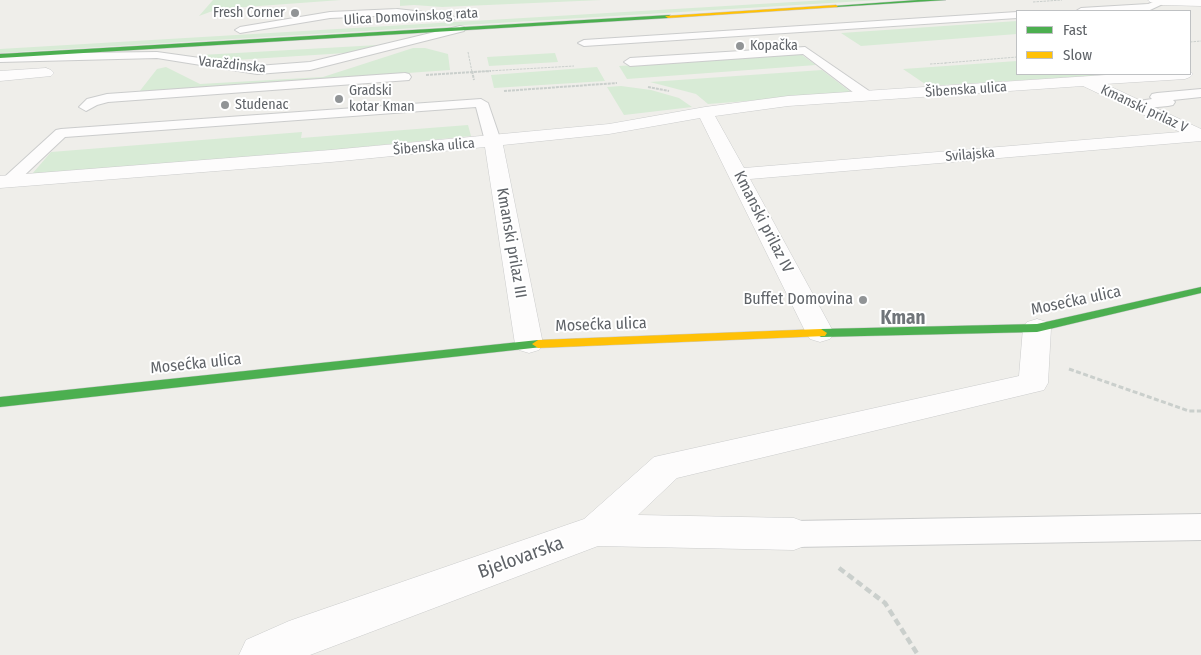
<!DOCTYPE html>
<html>
<head>
<meta charset="utf-8">
<style>
  body { margin:0 }
  #map { position:relative; width:1201px; height:655px; overflow:hidden; background:#efeeea; font-family:"Fira Sans Condensed",sans-serif }
  canvas { display:block }
  .legend { position:absolute; left:1016px; top:10px; width:175px; height:65px; box-sizing:border-box; background:#fff; border:1px solid #bfc1c3; margin:0; padding:6px 9px; list-style:none; font-size:15px; color:#5f6368 }
  .legend li { display:flex; align-items:center; gap:10px; height:25px }
  .legend b { width:25px; border:1px solid #bfc1c3 }
</style>
</head>
<body>
<div id="map">
<canvas width="1201" height="655"></canvas>
<ul class="legend">
<li><b style="height:6px;background:#4caf50"></b>Fast</li>
<li><b style="height:6px;background:#ffc107"></b>Slow</li>
</ul>
</div>
<script>
const context = document.querySelector('canvas').getContext('2d');
context.lineJoin = 'round';
function paint(path, color) {
  context.fillStyle = color;
  context.fill(path, 'evenodd');
}
function toPath(rows) {
  const path = new Path2D();
  for (const r of rows) {
    path.moveTo(r[0], r[1]);
    for (let i = 2; i < r.length; i += 2) path.lineTo(r[i], r[i + 1]);
  }
  return path;
}
function trace(path, color, width, dash) {
  context.strokeStyle = color;
  context.lineWidth = width;
  context.lineCap = dash ? 'butt' : 'round';
  context.setLineDash(dash || []);
  context.stroke(path);
}
function label(font, color, halo, rows, align = 'center') {
  context.font = font + ' "Fira Sans Condensed",sans-serif';
  context.lineWidth = 4;
  context.setLineDash([]);
  context.textBaseline = 'middle';
  context.strokeStyle = halo;
  context.fillStyle = color;
  for (const [text, x, y, turn = 0] of rows) {
    context.save();
    context.translate(x, y);
    context.rotate((+turn || 0) * Math.PI / 180);
    context.textAlign = isNaN(turn) ? turn : align;
    if (halo) context.strokeText(text, 0, 0);
    context.fillText(text, 0, 0);
    context.restore();
  }
}
paint(toPath([
  [213,0,341,0,218,9,199,16],
  [400,0,602,0,442,7,414,5,400,6],
  [827,0,880,0,0,53,0,49],
  [1017,21,1017,34,861,46,841,33],
  [396,44,362,52,219,61,201,55],
  [413,48,425,48,448,54,450,70,139,92,157,69,166,67,200,84,323,77],
  [555,53,558,62,489,66,487,57],
  [799,53,816,65,627,79,619,66],
  [1017,61,1017,74,1105,75,928,86,903,69],
  [597,67,605,81,494,88,491,75],
  [822,70,852,93,708,104,696,94,650,82],
  [621,86,651,90,679,98,692,107,624,115,607,87],
  [468,125,471,136,342,149,32,174,51,152,302,132,301,138]
]), '#d8ebd6');
const lane = toPath([
  [1159,0,1165,0,1167,2,1150,10,1076,11,1081,8,1148,4,1159,0],
  [397,9,451,15,456,18,451,21,397,15,330,18,240,33,235,30,240,27,330,12,397,9],
  [1017,12,1017,18,584,46,578,43,584,40,1017,12],
  [460,26,464,27,465,29,464,31,310,70,257,74,157,58,0,62,0,54,157,52,257,66,310,62,460,26],
  [805,47,872,93,874,96,872,99,862,99,803,54,630,66,624,62,630,58,805,47],
  [405,73,409,74,411,77,409,80,108,102,97,105,86,111,79,107,87,99,107,94,405,73],
  [1201,89,1201,97,1173,100,1175,102,1173,105,1168,106,1137,109,1130,105,1132,102,1152,99,1150,97,1152,94,1157,93,1201,89],
  [481,99,488,103,501,141,498,144,493,146,488,144,485,141,476,107,65,137,14,185,8,186,2,185,0,181,56,130,61,129,481,99],
  [1201,514,1201,540,794,547,783,543,779,534,783,525,794,521,1201,514]
]);
const street = toPath([
  [1148,0,1201,0,1201,6,1162,5,1150,2,1148,0],
  [46,68,51,70,54,73,51,76,0,81,0,71,46,68],
  [1190,71,1193,74,1190,77,1185,79,1105,84,1201,129,1201,141,750,179,834,333,830,339,820,342,810,339,806,333,700,118,609,134,503,145,543,344,539,350,529,353,519,350,515,344,485,147,331,162,0,188,0,176,331,150,609,124,705,107,788,96,1121,74,1190,74,1190,71],
  [1083,86,1180,132,744,168,715,116,788,106,1083,86],
  [1037,319,1047,322,1051,328,1048,383,1044,390,677,478,638,515,794,518,807,523,813,534,807,545,794,550,598,546,310,655,239,655,246,640,289,621,584,519,654,457,1019,376,1023,328,1027,322,1037,319]
]);
const fast = toPath([
  [918,0,946,0,836,7,834,6,918,0],
  [670,15,668,18,0,58,0,54,670,15],
  [1201,287,1201,293,1037,332,821,337,815,333,821,329,1037,324,1201,287],
  [538,340,544,344,542,347,0,407,0,397,538,340]
]);
const slow = toPath([
  [836,5,838,7,668,18,665,16,836,5],
  [821,329,827,333,825,336,538,348,532,344,538,340,821,329]
]);
trace(lane, '#cbcccc', 2);
trace(street, '#cbcccc', 1);
trace(fast, '#cacacb', 1);
trace(slow, '#cacacb', 1);
trace(toPath([
  [1033,2,1062,0],
  [1190,42,1201,41],
  [468,52,472,72],
  [945,63,1017,57],
  [930,64,946,63],
  [471,72,574,66]
]), '#cacfcc', 1, [2.5, 1]);
trace(toPath([
  [472,71,474,80],
  [426,75,491,71],
  [648,87,669,91],
  [504,91,617,83]
]), '#cacfcc', 2, [3, 1]);
trace(toPath([
  [1069,369,1189,411,1201,411]
]), '#cacfcc', 3, [5, 2.5]);
trace(toPath([
  [839,568,885,603,918,655]
]), '#cacfcc', 4.5, [7, 4]);
paint(lane, '#fdfcfc');
paint(street, '#fdfcfc');
paint(fast, '#4caf50');
paint(slow, '#ffc107');
for (const [x, y, r, color] of [
  [295,13,5,"#919496"],
  [740,46,5,"#919496"],
  [339,99,5,"#919496"],
  [225,105,5,"#919496"],
  [863,300,5,"#919496"]
]) {
  const dot = new Path2D();
  dot.arc(x, y, r, 0, 2 * Math.PI);
  context.fillStyle = color;
  context.fill(dot);
  trace(dot, '#fff', 2);
}
label('14px', '#5f6368', '#fff', [
  ["Fresh Corner",285,13,"right"],
  ["Kopačka",750,46],
  ["Gradski",349,91],
  ["kotar Kman",349,107],
  ["Studenac",235,105]
], 'left');
label('14px', '#5f6368', '#fff', [
  ["Ulica Domovinskog rata",411,17,-3],
  ["Varaždinska",232,65,6],
  ["Šibenska ulica",966,90,-4],
  ["Kmanski prilaz V",1144,109,25],
  ["Šibenska ulica",434,147,-5],
  ["Svilajska",970,155,-5]
]);
label('16px', '#5f6368', '#fff', [
  ["Kmanski prilaz IV",763,222,63],
  ["Kmanski prilaz III",511,243,80],
  ["Mosećka ulica",1076,301,-12],
  ["Mosećka ulica",601,325,-2],
  ["Mosećka ulica",196,364,-6]
]);
label('16px', '#5f6368', '#fff', [
  ["Buffet Domovina",853,300]
], 'right');
label('bold 19px', '#70757a', '#fff', [
  ["Kman",903,319]
]);
label('19px', '#5f6368', '#fff', [
  ["Bjelovarska",521,558,-20]
]);
</script>
</body>
</html>
